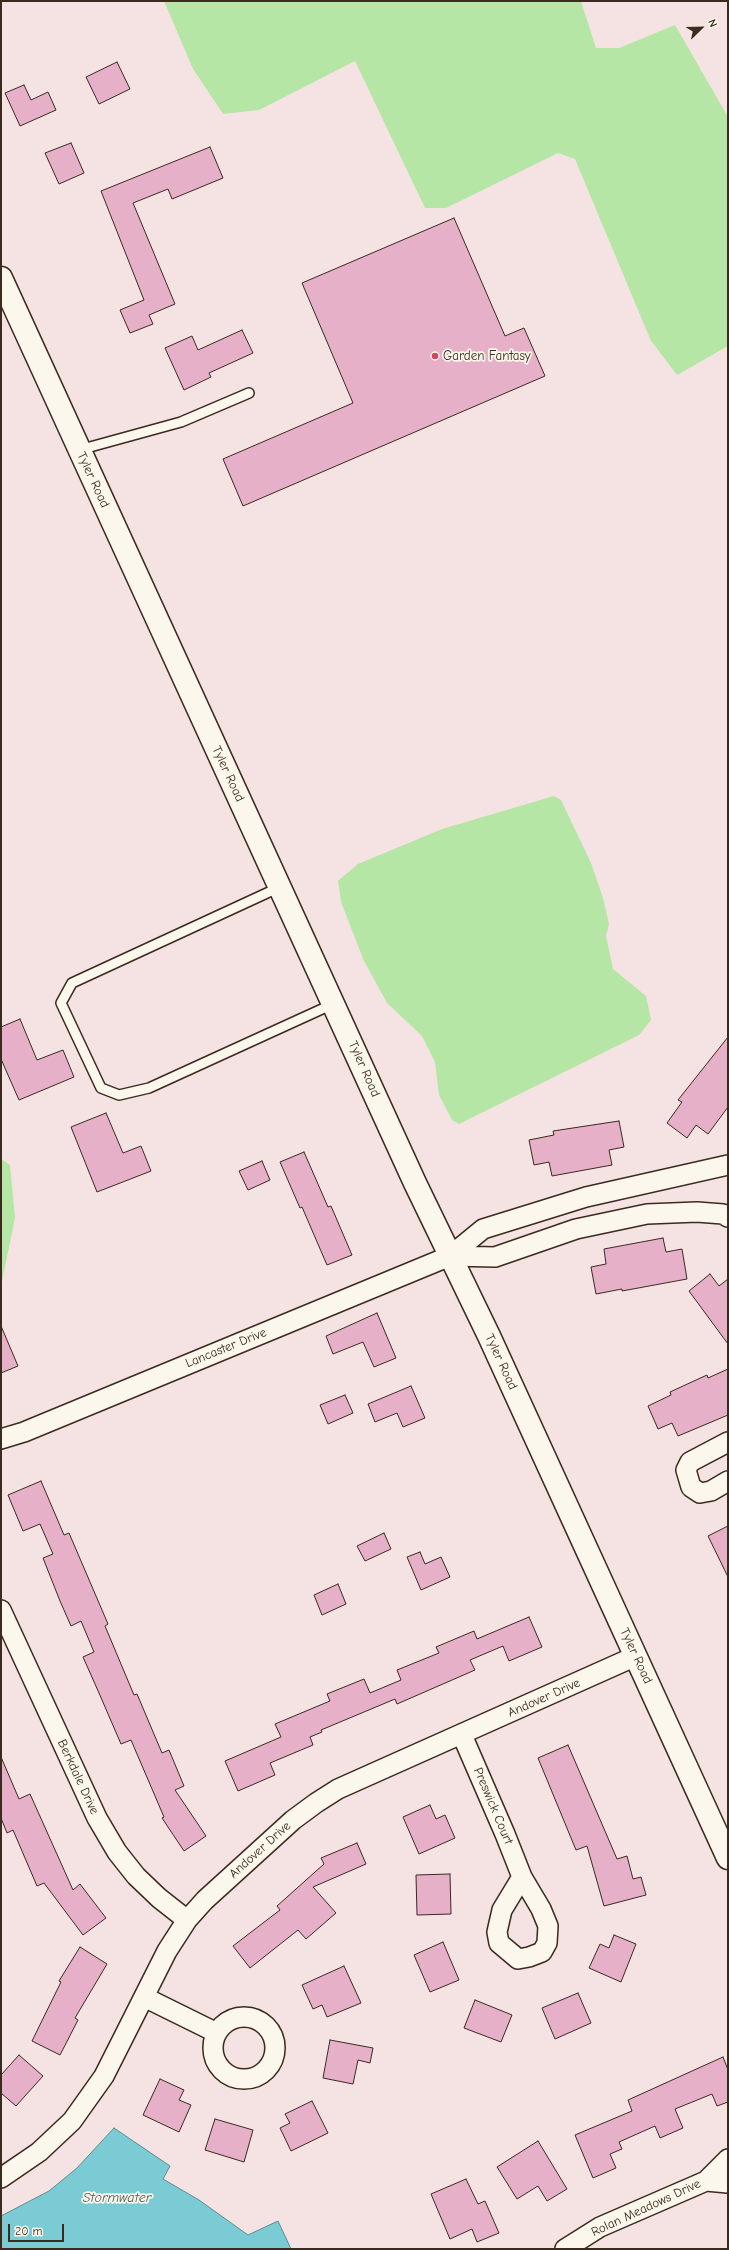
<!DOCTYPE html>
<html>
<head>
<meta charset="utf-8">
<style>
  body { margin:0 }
  #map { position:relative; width:729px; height:2250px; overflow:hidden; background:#f5e2e2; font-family:"Comic Neue",sans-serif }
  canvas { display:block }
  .frame { position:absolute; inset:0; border:2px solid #3b2a1e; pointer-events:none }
  .north { position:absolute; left:681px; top:8px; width:40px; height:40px; -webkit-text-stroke:3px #fbf7ec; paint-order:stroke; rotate:67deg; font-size:11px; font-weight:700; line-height:16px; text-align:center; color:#3b2a1e }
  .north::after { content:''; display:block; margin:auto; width:14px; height:18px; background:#3b2a1e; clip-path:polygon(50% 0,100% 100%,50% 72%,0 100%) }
  .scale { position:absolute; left:8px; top:2224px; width:56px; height:18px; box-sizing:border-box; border:2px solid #3b2a1e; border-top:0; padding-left:5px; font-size:12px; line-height:14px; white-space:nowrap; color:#3b2a1e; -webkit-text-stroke:3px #fbf7ec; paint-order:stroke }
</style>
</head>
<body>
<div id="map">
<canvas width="729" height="2250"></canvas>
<div class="frame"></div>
<div class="north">N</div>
<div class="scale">20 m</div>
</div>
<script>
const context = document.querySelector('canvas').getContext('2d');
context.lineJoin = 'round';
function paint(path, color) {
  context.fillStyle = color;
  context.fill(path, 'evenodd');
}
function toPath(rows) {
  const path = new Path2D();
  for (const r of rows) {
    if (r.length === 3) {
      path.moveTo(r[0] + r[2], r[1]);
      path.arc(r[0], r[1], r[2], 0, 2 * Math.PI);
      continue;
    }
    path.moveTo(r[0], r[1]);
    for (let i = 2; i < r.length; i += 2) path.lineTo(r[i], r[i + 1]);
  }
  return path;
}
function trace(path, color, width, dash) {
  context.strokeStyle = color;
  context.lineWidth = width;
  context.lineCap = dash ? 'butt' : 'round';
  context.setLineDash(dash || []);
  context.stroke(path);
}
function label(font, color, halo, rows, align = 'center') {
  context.font = font + ' "Comic Neue",sans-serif';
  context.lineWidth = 3.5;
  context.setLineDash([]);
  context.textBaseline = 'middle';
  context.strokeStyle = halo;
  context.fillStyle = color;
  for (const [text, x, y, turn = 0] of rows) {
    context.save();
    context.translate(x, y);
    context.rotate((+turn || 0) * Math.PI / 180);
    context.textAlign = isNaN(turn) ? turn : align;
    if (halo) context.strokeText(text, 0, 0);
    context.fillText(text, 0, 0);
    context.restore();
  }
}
paint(toPath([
  [164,1,581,1,596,48,619,48,675,25,728,117,728,346,677,375,651,341,575,159,558,153,446,208,425,208,355,61,259,110,223,114,193,69],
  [554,796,561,800,591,863,603,898,609,924,606,936,613,969,646,996,651,1020,639,1035,459,1124,452,1120,439,1095,435,1062,422,1036,387,1003,364,961,341,902,338,881,358,864,442,829],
  [1,1159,10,1165,15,1218,1,1286]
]), '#b6e6a5');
const water = toPath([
  [114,2128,170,2166,163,2179,199,2200,248,2235,278,2221,291,2249,1,2249,1,2216,49,2191,77,2168,114,2128]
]);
paint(water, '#7acbd4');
trace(water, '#618b8b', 1);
const building = toPath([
  [117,62,130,89,99,104,86,77,117,62],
  [24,85,31,100,48,92,56,110,20,126,5,93,24,85],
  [71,143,84,173,59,184,45,153,71,143],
  [210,147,223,178,172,199,168,189,133,203,175,304,149,315,153,324,130,333,120,310,144,300,101,191,210,147],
  [454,218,505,336,524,328,545,376,243,506,223,459,353,403,302,283,454,218],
  [242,330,253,353,209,373,211,377,184,390,165,348,192,336,198,350,242,330],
  [20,1019,37,1060,63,1050,74,1077,19,1100,1,1059,1,1027,20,1019],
  [728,1037,728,1107,708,1134,696,1125,687,1138,667,1123,682,1102,678,1100,728,1037],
  [106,1113,123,1153,141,1146,151,1171,97,1192,71,1127,106,1113],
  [619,1121,624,1147,609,1150,612,1165,552,1176,549,1162,534,1165,529,1140,554,1135,553,1131,619,1121],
  [304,1152,328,1207,331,1206,352,1255,327,1265,302,1207,300,1208,280,1162,304,1152],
  [262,1161,270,1180,248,1190,239,1171,262,1161],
  [663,1238,666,1252,682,1249,687,1279,622,1291,622,1289,596,1294,591,1267,606,1264,604,1249,663,1238],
  [710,1274,719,1286,728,1279,728,1344,689,1291,710,1274],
  [377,1313,396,1358,374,1367,363,1342,333,1354,326,1336,377,1313],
  [1,1326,18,1366,1,1373,1,1326],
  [728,1369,728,1415,678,1436,672,1423,658,1429,648,1406,671,1395,670,1392,707,1375,708,1378,728,1369],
  [411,1386,425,1418,403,1427,397,1413,375,1422,368,1404,411,1386],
  [345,1395,353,1413,328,1424,320,1405,345,1395],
  [41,1481,64,1535,69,1533,108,1624,105,1626,134,1695,137,1694,162,1753,169,1750,184,1786,175,1790,206,1836,184,1851,162,1818,164,1817,131,1740,121,1744,99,1693,83,1657,94,1652,81,1621,71,1626,60,1601,43,1558,53,1554,40,1524,23,1531,8,1495,41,1481],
  [728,1526,728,1577,708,1536,728,1526],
  [384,1533,391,1549,365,1561,357,1546,384,1533],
  [420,1552,425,1564,441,1557,450,1577,421,1590,407,1557,420,1552],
  [338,1584,346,1604,322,1615,314,1595,338,1584],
  [529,1617,542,1647,509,1661,503,1646,470,1660,475,1670,397,1704,395,1699,321,1730,322,1732,310,1737,313,1745,270,1763,275,1775,238,1791,225,1761,281,1737,275,1724,330,1701,327,1694,364,1679,370,1693,401,1680,397,1670,439,1653,436,1647,474,1631,477,1639,529,1617],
  [568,1745,617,1859,627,1856,633,1879,641,1877,646,1895,604,1906,587,1846,576,1850,538,1758,568,1745],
  [1,1757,19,1799,30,1794,73,1890,80,1884,106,1918,83,1935,44,1883,37,1886,13,1830,7,1833,1,1818,1,1757],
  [430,1805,436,1819,445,1815,455,1838,419,1854,403,1817,430,1805],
  [357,1843,366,1864,313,1887,336,1913,306,1939,298,1930,250,1968,233,1946,280,1910,277,1906,324,1864,321,1858,357,1843],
  [450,1874,451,1914,417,1915,416,1875,450,1874],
  [614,1935,636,1944,621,1982,589,1968,600,1944,609,1948,614,1935],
  [443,1942,459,1980,430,1992,414,1955,443,1942],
  [80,1947,107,1964,75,2018,78,2020,60,2055,32,2041,61,1982,59,1981,80,1947],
  [344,1966,361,2003,327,2017,322,2005,313,2009,302,1985,344,1966],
  [578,1993,591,2023,555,2039,542,2008,578,1993],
  [475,2000,512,2015,501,2042,464,2028,475,2000],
  [330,2040,373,2048,370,2063,358,2060,353,2084,323,2078,330,2040],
  [19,2055,43,2076,16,2106,1,2093,1,2075,19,2055],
  [723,2057,728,2070,728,2102,717,2106,712,2094,675,2109,683,2128,660,2138,655,2126,619,2142,622,2149,610,2154,616,2168,593,2178,575,2135,632,2111,628,2100,723,2057],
  [160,2079,184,2090,179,2100,191,2105,179,2132,143,2115,160,2079],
  [312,2101,328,2133,291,2151,280,2128,290,2123,285,2114,312,2101],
  [215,2119,253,2130,244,2162,205,2150,215,2119],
  [538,2141,567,2189,547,2201,538,2186,517,2199,497,2167,538,2141],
  [466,2179,478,2204,485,2201,499,2233,477,2242,472,2229,450,2239,431,2194,466,2179]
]);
paint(building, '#e6b0c9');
trace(building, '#3b2a1e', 1);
const lane = toPath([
  [79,450,181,422,249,393],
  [280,887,72,983,61,1003,101,1088,119,1095,149,1088,333,1004]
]);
const street = toPath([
  [450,1256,495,1257,576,1229,647,1214,697,1212,723,1214,728,1217],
  [1,1439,24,1432,450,1256,483,1229,586,1197,728,1165],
  [728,1442,690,1462,686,1470,691,1487,700,1493,711,1491,728,1481],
  [1,1610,97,1818,117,1852,136,1876,159,1898,187,1920],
  [462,1735,505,1834,522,1877,541,1909,548,1926,547,1943,542,1952,529,1957,518,1959,499,1943,497,1932,502,1910,522,1877],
  [144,1997,217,2033],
  [244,2048,31],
  [1,2178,39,2152,72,2121,104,2076,167,1951,187,1920,205,1900,293,1820,316,1803,338,1789,636,1656],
  [706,2181,728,2183],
  [565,2249,600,2227,706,2181,728,2159]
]);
const secondary = toPath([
  [1,278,415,1183,489,1336,728,1858]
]);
trace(lane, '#3b2a1e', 12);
trace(street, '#3b2a1e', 22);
trace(secondary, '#3b2a1e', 25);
trace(lane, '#fbf7ec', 9);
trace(street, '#fbf7ec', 19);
trace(secondary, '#fbf7ec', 22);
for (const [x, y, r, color] of [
  [435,356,4,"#d1495b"]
]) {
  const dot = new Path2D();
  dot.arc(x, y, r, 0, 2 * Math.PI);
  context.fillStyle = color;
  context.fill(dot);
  trace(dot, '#fbf7ec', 1.5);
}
label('13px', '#3b2a1e', '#fbf7ec', [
  ["Garden Fantasy",443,356]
], 'left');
label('13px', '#3b2a1e', '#fbf7ec', [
  ["Tyler Road",93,480,65],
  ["Tyler Road",228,774,65],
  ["Tyler Road",364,1069,66],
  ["Lancaster Drive",226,1348,-22],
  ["Tyler Road",501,1362,65],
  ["Tyler Road",636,1656,65],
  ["Andover Drive",544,1698,-24],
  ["Berkdale Drive",78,1777,65],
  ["Preswick Court",493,1806,67],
  ["Andover Drive",260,1850,-42],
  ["Rolan Meadows Drive",646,2208,-25]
]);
label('italic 14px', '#4e5a55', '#fbf7ec', [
  ["Stormwater",117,2198]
]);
</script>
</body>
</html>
